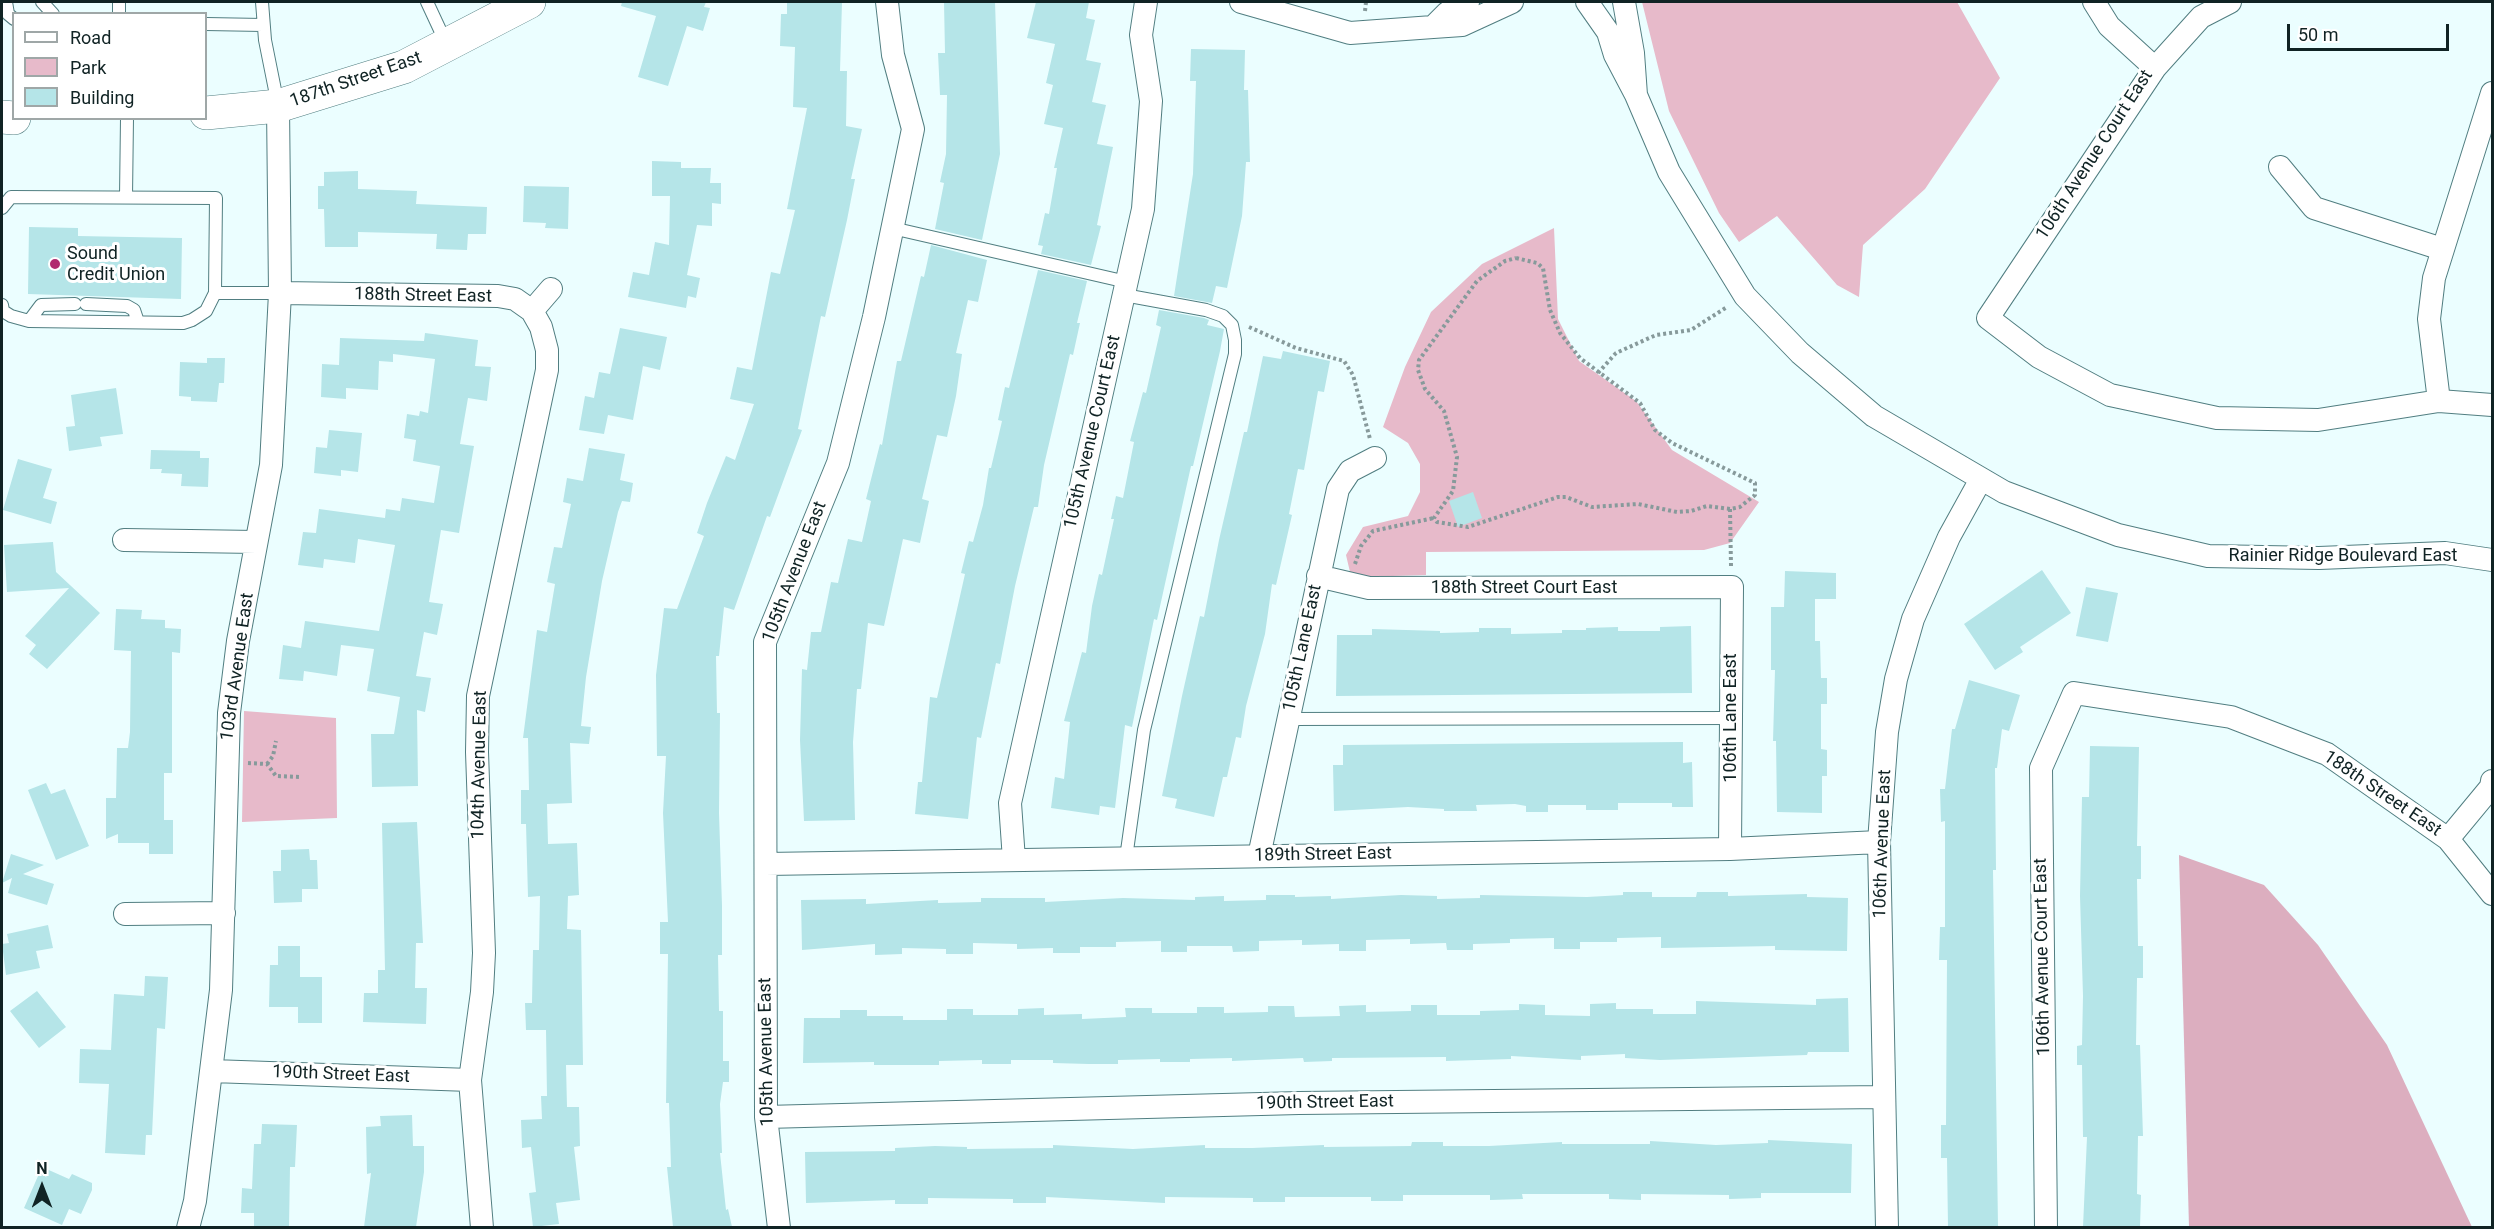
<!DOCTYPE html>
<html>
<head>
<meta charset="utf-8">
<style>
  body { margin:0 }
  #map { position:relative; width:2494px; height:1229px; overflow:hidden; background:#ebfeff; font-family:Roboto,sans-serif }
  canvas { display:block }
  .frame { position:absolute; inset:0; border:3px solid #102324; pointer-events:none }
  .legend { position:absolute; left:12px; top:12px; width:195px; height:108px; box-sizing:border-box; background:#fff; border:2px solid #9fa7a7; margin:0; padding:8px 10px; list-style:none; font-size:18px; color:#102324 }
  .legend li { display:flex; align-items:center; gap:12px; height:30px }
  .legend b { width:30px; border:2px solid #9fa7a7 }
  .north { position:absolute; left:12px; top:1157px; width:60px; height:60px; -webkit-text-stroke:4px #fff; paint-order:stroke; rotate:0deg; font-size:16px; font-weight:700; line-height:24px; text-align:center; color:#102324 }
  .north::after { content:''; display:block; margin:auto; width:21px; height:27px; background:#102324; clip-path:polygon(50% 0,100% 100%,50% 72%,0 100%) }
  .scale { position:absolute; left:2287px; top:24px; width:162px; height:27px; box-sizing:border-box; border:3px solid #102324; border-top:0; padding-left:8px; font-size:18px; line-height:21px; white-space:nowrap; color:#102324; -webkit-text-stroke:4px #fff; paint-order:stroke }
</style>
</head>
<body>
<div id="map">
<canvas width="2494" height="1229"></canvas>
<div class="frame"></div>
<ul class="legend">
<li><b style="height:8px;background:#fff"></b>Road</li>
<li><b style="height:16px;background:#e7baca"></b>Park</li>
<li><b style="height:16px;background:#b5e5e8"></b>Building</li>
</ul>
<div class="north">N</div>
<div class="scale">50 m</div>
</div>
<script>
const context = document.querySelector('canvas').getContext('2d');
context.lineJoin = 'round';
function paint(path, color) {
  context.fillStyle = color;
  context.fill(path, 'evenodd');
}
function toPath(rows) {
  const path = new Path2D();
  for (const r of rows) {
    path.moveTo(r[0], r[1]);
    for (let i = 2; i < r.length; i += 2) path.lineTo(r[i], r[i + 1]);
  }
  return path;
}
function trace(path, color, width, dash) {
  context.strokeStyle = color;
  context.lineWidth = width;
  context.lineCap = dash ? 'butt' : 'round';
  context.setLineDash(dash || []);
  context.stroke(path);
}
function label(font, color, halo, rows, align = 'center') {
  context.font = font + ' Roboto,sans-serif';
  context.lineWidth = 6;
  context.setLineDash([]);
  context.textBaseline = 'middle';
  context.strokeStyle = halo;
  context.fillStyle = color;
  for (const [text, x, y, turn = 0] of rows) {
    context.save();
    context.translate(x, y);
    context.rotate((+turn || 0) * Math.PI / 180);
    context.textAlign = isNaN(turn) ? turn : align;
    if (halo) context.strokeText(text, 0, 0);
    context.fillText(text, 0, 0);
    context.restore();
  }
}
paint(toPath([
  [1642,2,1957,2,2000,78,1925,189,1863,245,1859,297,1837,285,1777,216,1739,242,1719,213,1669,111],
  [1554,228,1558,319,1579,361,1636,401,1672,450,1759,502,1730,543,1704,550,1426,552,1426,575,1360,577,1350,572,1346,555,1363,527,1408,516,1420,492,1420,464,1408,443,1383,427,1405,367,1431,312,1482,264],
  [244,711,336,718,337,818,242,822]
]), '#e7baca');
paint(toPath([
  [2179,855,2264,885,2318,945,2387,1045,2472,1227,2189,1227]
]), '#dcaebf');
paint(toPath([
  [622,2,706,2,704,7,710,8,703,31,687,26,668,86,638,77,656,16,621,6],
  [787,2,842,2,840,71,847,71,846,126,862,129,851,179,855,179,847,220,825,317,821,316,798,429,802,430,770,517,767,516,734,610,724,607,719,656,716,656,717,713,720,713,719,813,722,906,722,955,718,955,719,1011,723,1011,723,1061,729,1061,729,1082,723,1082,720,1104,722,1153,720,1153,726,1210,728,1209,732,1227,673,1227,667,1167,671,1167,669,1103,666,1103,668,954,660,954,660,922,668,922,663,813,666,756,657,756,656,675,664,608,677,609,704,536,697,533,707,503,726,456,735,460,754,404,730,399,737,367,752,370,771,272,780,274,795,210,787,209,807,108,793,107,795,47,780,46,781,14,787,14],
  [944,2,995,2,1000,154,982,240,935,229,944,183,940,182,946,154,947,95,940,95,938,53,945,53],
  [1036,2,1089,2,1086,18,1095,20,1086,60,1101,63,1092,102,1106,105,1097,144,1113,147,1097,225,1101,226,1091,265,1041,254,1043,246,1038,245,1045,213,1049,214,1057,168,1054,168,1063,128,1044,124,1053,85,1046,83,1055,44,1027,38],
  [1191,49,1245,50,1244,90,1248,90,1250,162,1246,162,1242,216,1227,288,1216,286,1212,303,1174,296,1193,174,1196,81,1190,81],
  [652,161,681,162,681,168,711,168,710,183,721,183,721,204,712,203,712,226,697,225,687,275,700,278,696,298,688,296,686,308,628,297,633,272,649,275,655,242,669,245,670,196,652,196],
  [358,171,358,189,417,191,416,204,487,207,486,234,468,234,467,250,436,249,437,234,358,232,358,247,325,247,324,209,318,209,318,186,324,186,324,172],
  [524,186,569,187,568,229,545,228,546,223,523,222],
  [29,227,78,228,78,236,182,238,181,299,28,294],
  [931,245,987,260,978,302,968,300,956,353,962,354,956,396,947,437,937,435,922,499,929,501,920,543,903,539,884,626,868,623,861,689,857,689,853,742,855,820,804,821,800,740,802,669,807,670,811,632,821,632,831,582,838,583,848,539,862,542,871,501,866,499,880,444,882,445,897,361,901,361,921,276,924,277],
  [1038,270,1087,281,1077,323,1080,323,1073,355,1070,354,1044,465,1038,507,1034,507,1015,586,1000,664,996,663,981,738,977,737,968,819,915,814,918,782,922,782,930,697,937,698,965,574,961,573,969,541,973,542,983,505,989,468,991,468,1002,421,998,420,1005,387,1009,388],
  [1159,310,1204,318,1209,320,1207,325,1224,329,1220,351,1193,466,1191,466,1157,620,1154,619,1132,727,1125,725,1115,808,1100,806,1099,815,1051,808,1055,777,1064,779,1070,722,1064,721,1082,652,1086,653,1092,606,1099,574,1102,575,1114,519,1111,519,1116,496,1123,498,1134,442,1130,441,1143,392,1146,393,1161,327,1156,325],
  [620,328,667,337,660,370,643,366,633,420,608,415,604,434,579,430,585,396,594,398,599,372,610,374],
  [425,333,478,340,475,366,491,367,487,401,468,398,460,444,474,446,459,533,441,530,429,602,443,604,437,635,424,632,416,676,431,678,425,712,417,710,418,786,372,787,371,734,394,734,400,697,367,691,374,649,341,645,337,676,304,671,303,681,279,679,283,645,301,648,305,621,379,631,395,545,358,539,355,563,324,559,323,568,298,565,303,532,316,533,319,509,385,518,386,509,400,511,402,498,434,503,440,466,413,461,416,440,404,438,407,414,419,416,420,411,428,413,435,359,393,354,393,362,379,361,378,390,346,388,346,399,321,397,322,364,339,365,340,338,424,341],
  [1283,351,1330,361,1324,392,1318,391,1304,470,1298,469,1289,514,1292,515,1276,585,1272,584,1265,634,1246,706,1241,738,1236,737,1227,777,1223,777,1214,817,1175,808,1177,799,1162,796,1182,696,1200,616,1204,617,1219,540,1244,432,1247,432,1263,356,1281,359],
  [207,358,225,358,224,383,219,383,217,402,191,401,191,397,179,396,180,362,207,363],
  [116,388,123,434,100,437,102,446,69,451,66,427,75,426,71,395],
  [329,430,362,433,358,472,341,470,341,476,314,473,316,447,327,448],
  [589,448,625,454,620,480,633,483,630,502,622,501,618,512,602,581,586,677,581,726,591,727,589,744,570,743,572,803,547,804,548,844,577,843,579,895,568,896,567,929,581,930,583,1065,566,1065,567,1107,579,1107,580,1146,574,1147,580,1200,556,1203,559,1224,533,1227,529,1193,536,1192,531,1147,522,1148,521,1120,542,1119,541,1096,547,1096,546,1030,526,1030,525,1003,532,1003,533,950,539,950,540,896,528,897,526,824,521,824,521,790,529,790,528,738,523,738,537,630,547,632,555,584,547,582,554,547,562,548,571,504,563,502,567,478,583,481],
  [151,450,200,451,200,458,209,458,208,487,181,486,182,474,161,473,162,469,150,469],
  [18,459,52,469,43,498,57,502,51,524,3,510],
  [1473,492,1482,518,1458,527,1449,501],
  [53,542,56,572,100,613,47,669,29,654,36,645,25,636,69,588,7,592,4,545],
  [2042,570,2071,613,2020,647,2023,652,1995,670,1964,624],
  [1785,571,1836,573,1836,599,1815,599,1815,641,1820,641,1821,678,1827,678,1827,704,1821,704,1821,749,1827,750,1827,776,1822,776,1822,813,1777,812,1776,741,1773,741,1775,670,1771,670,1771,607,1784,607],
  [2086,587,2118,593,2108,642,2076,636],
  [116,609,142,610,141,619,165,620,165,628,181,629,180,653,172,652,172,773,164,773,164,820,173,820,173,854,149,854,149,843,118,843,118,834,106,839,106,798,116,798,117,748,128,748,130,732,131,651,114,650],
  [1691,626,1692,693,1336,696,1337,635,1372,635,1372,629,1440,631,1440,633,1479,632,1479,628,1511,628,1511,634,1562,633,1562,630,1586,630,1586,628,1618,627,1618,631,1660,631,1660,627],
  [1969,680,2020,695,2009,731,2002,729,1997,768,1995,768,1996,870,1993,870,1998,1227,1948,1227,1947,1158,1941,1158,1941,1125,1946,1125,1947,960,1939,960,1940,927,1945,927,1945,821,1941,822,1940,789,1945,789,1952,729,1955,729],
  [1683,742,1683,763,1692,762,1693,807,1672,807,1672,803,1618,803,1618,810,1586,810,1586,805,1548,805,1548,812,1526,812,1526,806,1515,804,1476,805,1477,811,1444,811,1444,809,1408,807,1334,811,1333,765,1343,765,1343,745],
  [2090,746,2139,747,2137,846,2141,846,2141,879,2137,879,2138,946,2143,946,2143,978,2137,978,2136,1045,2140,1045,2143,1136,2138,1136,2137,1194,2141,1195,2140,1227,2083,1227,2087,1137,2083,1137,2082,1065,2077,1065,2077,1046,2082,1045,2083,996,2080,896,2082,797,2089,797],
  [46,783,51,794,65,789,89,846,56,860,28,790],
  [417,822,423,943,416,943,415,988,427,988,426,1024,363,1022,364,993,378,993,378,970,385,970,382,823],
  [309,849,310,860,317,860,318,889,302,889,302,902,274,903,273,871,281,871,281,850],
  [11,854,44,865,23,874,54,884,47,905,8,893,12,878,2,883],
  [1623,892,1652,892,1652,897,1696,897,1697,892,1728,892,1728,896,1807,894,1807,897,1848,898,1847,951,1775,950,1775,946,1661,948,1661,937,1617,938,1617,942,1580,942,1580,949,1554,949,1554,938,1510,939,1510,943,1473,944,1473,950,1447,950,1446,943,1410,944,1410,939,1366,940,1366,951,1339,951,1339,944,1302,945,1302,940,1259,941,1259,951,1233,952,1232,946,1187,946,1187,952,1161,952,1161,941,1116,942,1116,947,1080,947,1080,953,1053,953,1053,948,1017,949,1017,944,973,943,973,954,946,954,946,949,902,948,902,954,875,955,875,944,802,950,801,900,866,899,866,904,938,900,938,903,981,902,981,898,1045,898,1045,902,1123,898,1195,900,1195,897,1224,896,1224,901,1266,900,1266,895,1295,895,1295,897,1331,896,1331,899,1401,895,1437,896,1437,899,1480,898,1480,895,1587,897,1623,895],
  [48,925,53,948,36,951,40,968,6,975,2,944,9,943,7,934],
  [278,946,300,946,300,977,322,977,322,1023,298,1023,298,1007,269,1007,270,965,278,965],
  [145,976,168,977,165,1029,157,1028,152,1135,146,1135,145,1155,105,1153,109,1084,79,1083,80,1049,111,1050,114,994,144,996],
  [37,991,66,1027,39,1048,10,1011],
  [1848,998,1849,1052,1808,1052,1807,1055,1660,1060,1625,1058,1625,1054,1581,1056,1581,1060,1511,1056,1511,1059,1446,1061,1446,1057,1332,1058,1332,1061,1304,1062,1303,1058,1232,1061,1232,1058,1190,1059,1190,1062,1160,1062,1160,1059,1118,1060,1118,1064,1089,1064,1053,1063,1053,1060,1011,1060,1011,1064,982,1064,982,1060,939,1061,939,1065,874,1065,874,1062,803,1063,804,1018,840,1018,840,1010,867,1010,867,1016,903,1016,903,1020,947,1020,947,1009,973,1009,973,1015,1018,1015,1018,1009,1044,1008,1044,1015,1082,1014,1082,1019,1126,1017,1125,1008,1152,1008,1152,1013,1197,1013,1197,1007,1224,1007,1224,1013,1268,1012,1268,1006,1294,1006,1295,1017,1340,1016,1339,1006,1366,1005,1366,1012,1411,1011,1411,1005,1437,1005,1437,1015,1480,1015,1480,1011,1519,1010,1519,1004,1545,1005,1545,1015,1590,1016,1590,1004,1616,1003,1616,1009,1653,1009,1653,1014,1696,1014,1696,1001,1816,1005,1816,999],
  [412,1115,413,1146,424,1146,424,1172,416,1227,364,1227,371,1173,367,1174,366,1127,381,1126,380,1116],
  [262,1124,297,1125,295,1167,290,1167,289,1227,254,1227,254,1213,241,1213,242,1188,252,1189,254,1144,261,1144],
  [1768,1140,1852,1144,1851,1193,1761,1193,1761,1198,1729,1199,1729,1195,1641,1194,1641,1200,1609,1199,1609,1194,1522,1194,1523,1199,1490,1200,1490,1195,1403,1195,1403,1201,1371,1201,1371,1197,1285,1197,1285,1202,1253,1202,1253,1198,1165,1197,1165,1203,1046,1197,1046,1203,1013,1203,1013,1199,928,1198,928,1204,895,1204,895,1200,806,1203,805,1152,895,1151,895,1148,935,1146,967,1147,967,1149,1053,1148,1053,1145,1133,1149,1205,1145,1205,1148,1252,1148,1324,1145,1324,1147,1411,1146,1412,1142,1443,1142,1443,1146,1489,1146,1562,1142,1562,1144,1650,1144,1650,1141,1716,1145,1768,1143],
  [42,1167,69,1179,72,1174,92,1183,92,1190,81,1214,69,1209,62,1225,24,1208]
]), '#b5e5e8');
const lane = toPath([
  [6,2,8,14,14,19],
  [42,2,53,14],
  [119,2,119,14],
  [262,2,265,40,278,105],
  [427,2,447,45],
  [206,24,263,25],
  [126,197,127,118],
  [2,208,11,197,216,198,215,293,206,311,192,320,183,323,29,321,11,316,3,311,2,305],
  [892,228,1127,282],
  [215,293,280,293],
  [1124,295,1206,310,1223,316,1232,325,1235,340,1235,354,1144,730,1126,858],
  [86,304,127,306,134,310,138,322],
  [29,321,41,305,75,304],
  [1287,719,1731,718]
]);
const street = toPath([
  [1241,2,1350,33,1433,27],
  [1468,2,1447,13,1433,27,1462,25,1512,2],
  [1587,2,1608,32,1615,55,1636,95,1633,53,1624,2],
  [2094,2,2109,26,2155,68,1988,318,2039,357,2110,395,2217,418,2318,420,2439,401,2492,405],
  [2155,68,2201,17,2230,2],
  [1636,95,1669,172,1745,296,1800,353,1874,416,2004,492,2118,535,2208,556,2319,558,2445,553,2492,560],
  [2280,167,2314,208,2442,249],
  [280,293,498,296,515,299,532,311,551,289],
  [2439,401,2429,319,2434,278,2492,93],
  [124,540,256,542],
  [1318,576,1369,588,1732,587,1730,849],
  [2448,839,2491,787,2492,781],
  [1259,856,1338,489,1350,471,1375,458],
  [1014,860,1010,803,1143,209,1151,101,1141,35,1146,2],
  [766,864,1730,849,1879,842],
  [125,914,224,913],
  [212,1071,470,1080],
  [766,1117,1299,1103,1884,1097],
  [188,1228,195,1201,221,990,229,713,238,641,271,465,280,293,278,106],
  [482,1228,470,1080,482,992,484,953,477,752,478,696,547,370,547,350,541,327,532,311],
  [779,1228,766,1117,765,642,838,463,874,317,913,129,893,55,887,2],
  [1887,1228,1879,842,1887,732,1896,679,1913,619,1949,537,1981,479],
  [2046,1228,2041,768,2074,693,2231,717,2327,754,2448,839,2492,894]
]);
const secondary = toPath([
  [206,113,278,106,404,67,529,2],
  [2,117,14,118]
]);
trace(lane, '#517e81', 14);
trace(street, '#517e81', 24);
trace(secondary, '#517e81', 34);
trace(toPath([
  [1365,11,1366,2],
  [1516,258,1537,263,1543,268,1550,310,1560,333,1580,358,1640,403,1655,430,1672,443,1755,483,1755,495,1740,507,1730,509,1707,506,1691,511,1677,512,1638,504,1592,507,1566,497,1558,497,1468,527,1437,522,1434,518,1453,491,1457,457,1444,411,1425,389,1418,370,1419,360,1477,281,1505,261,1516,258],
  [1249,327,1296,348,1344,361,1353,375,1370,439],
  [1598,373,1616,353,1656,335,1691,330,1727,307],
  [1730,509,1731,566],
  [1355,564,1361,546,1373,531,1434,518],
  [248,763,267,764,276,776,299,777],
  [267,764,273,756,276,741]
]), '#879a9b', 4, [3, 3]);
trace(lane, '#fff', 12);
trace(street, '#fff', 22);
trace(secondary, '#fff', 33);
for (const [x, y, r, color] of [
  [55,264,6,"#b12b6f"]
]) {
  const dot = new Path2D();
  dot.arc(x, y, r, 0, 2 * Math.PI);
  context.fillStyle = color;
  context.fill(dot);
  trace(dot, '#fff', 2);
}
label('18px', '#102324', '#fff', [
  ["187th Street East",356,80,-19],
  ["106th Avenue Court East",2095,155,-57],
  ["188th Street East",423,296,1],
  ["105th Avenue Court East",1093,432,-77],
  ["Rainier Ridge Boulevard East",2343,556],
  ["105th Avenue East",795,572,-69],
  ["188th Street Court East",1524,588],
  ["105th Lane East",1303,648,-78],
  ["103rd Avenue East",238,667,-82],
  ["106th Lane East",1731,718,-90],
  ["104th Avenue East",480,765,-89],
  ["188th Street East",2382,794,34],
  ["106th Avenue East",1883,844,-88],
  ["189th Street East",1323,855,-1],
  ["106th Avenue Court East",2043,957,-91],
  ["105th Avenue East",767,1052,-91],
  ["190th Street East",341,1075,2],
  ["190th Street East",1325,1103,-1]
]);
label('18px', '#102324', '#fff', [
  ["Sound",67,254],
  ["Credit Union",67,275]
], 'left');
</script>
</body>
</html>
